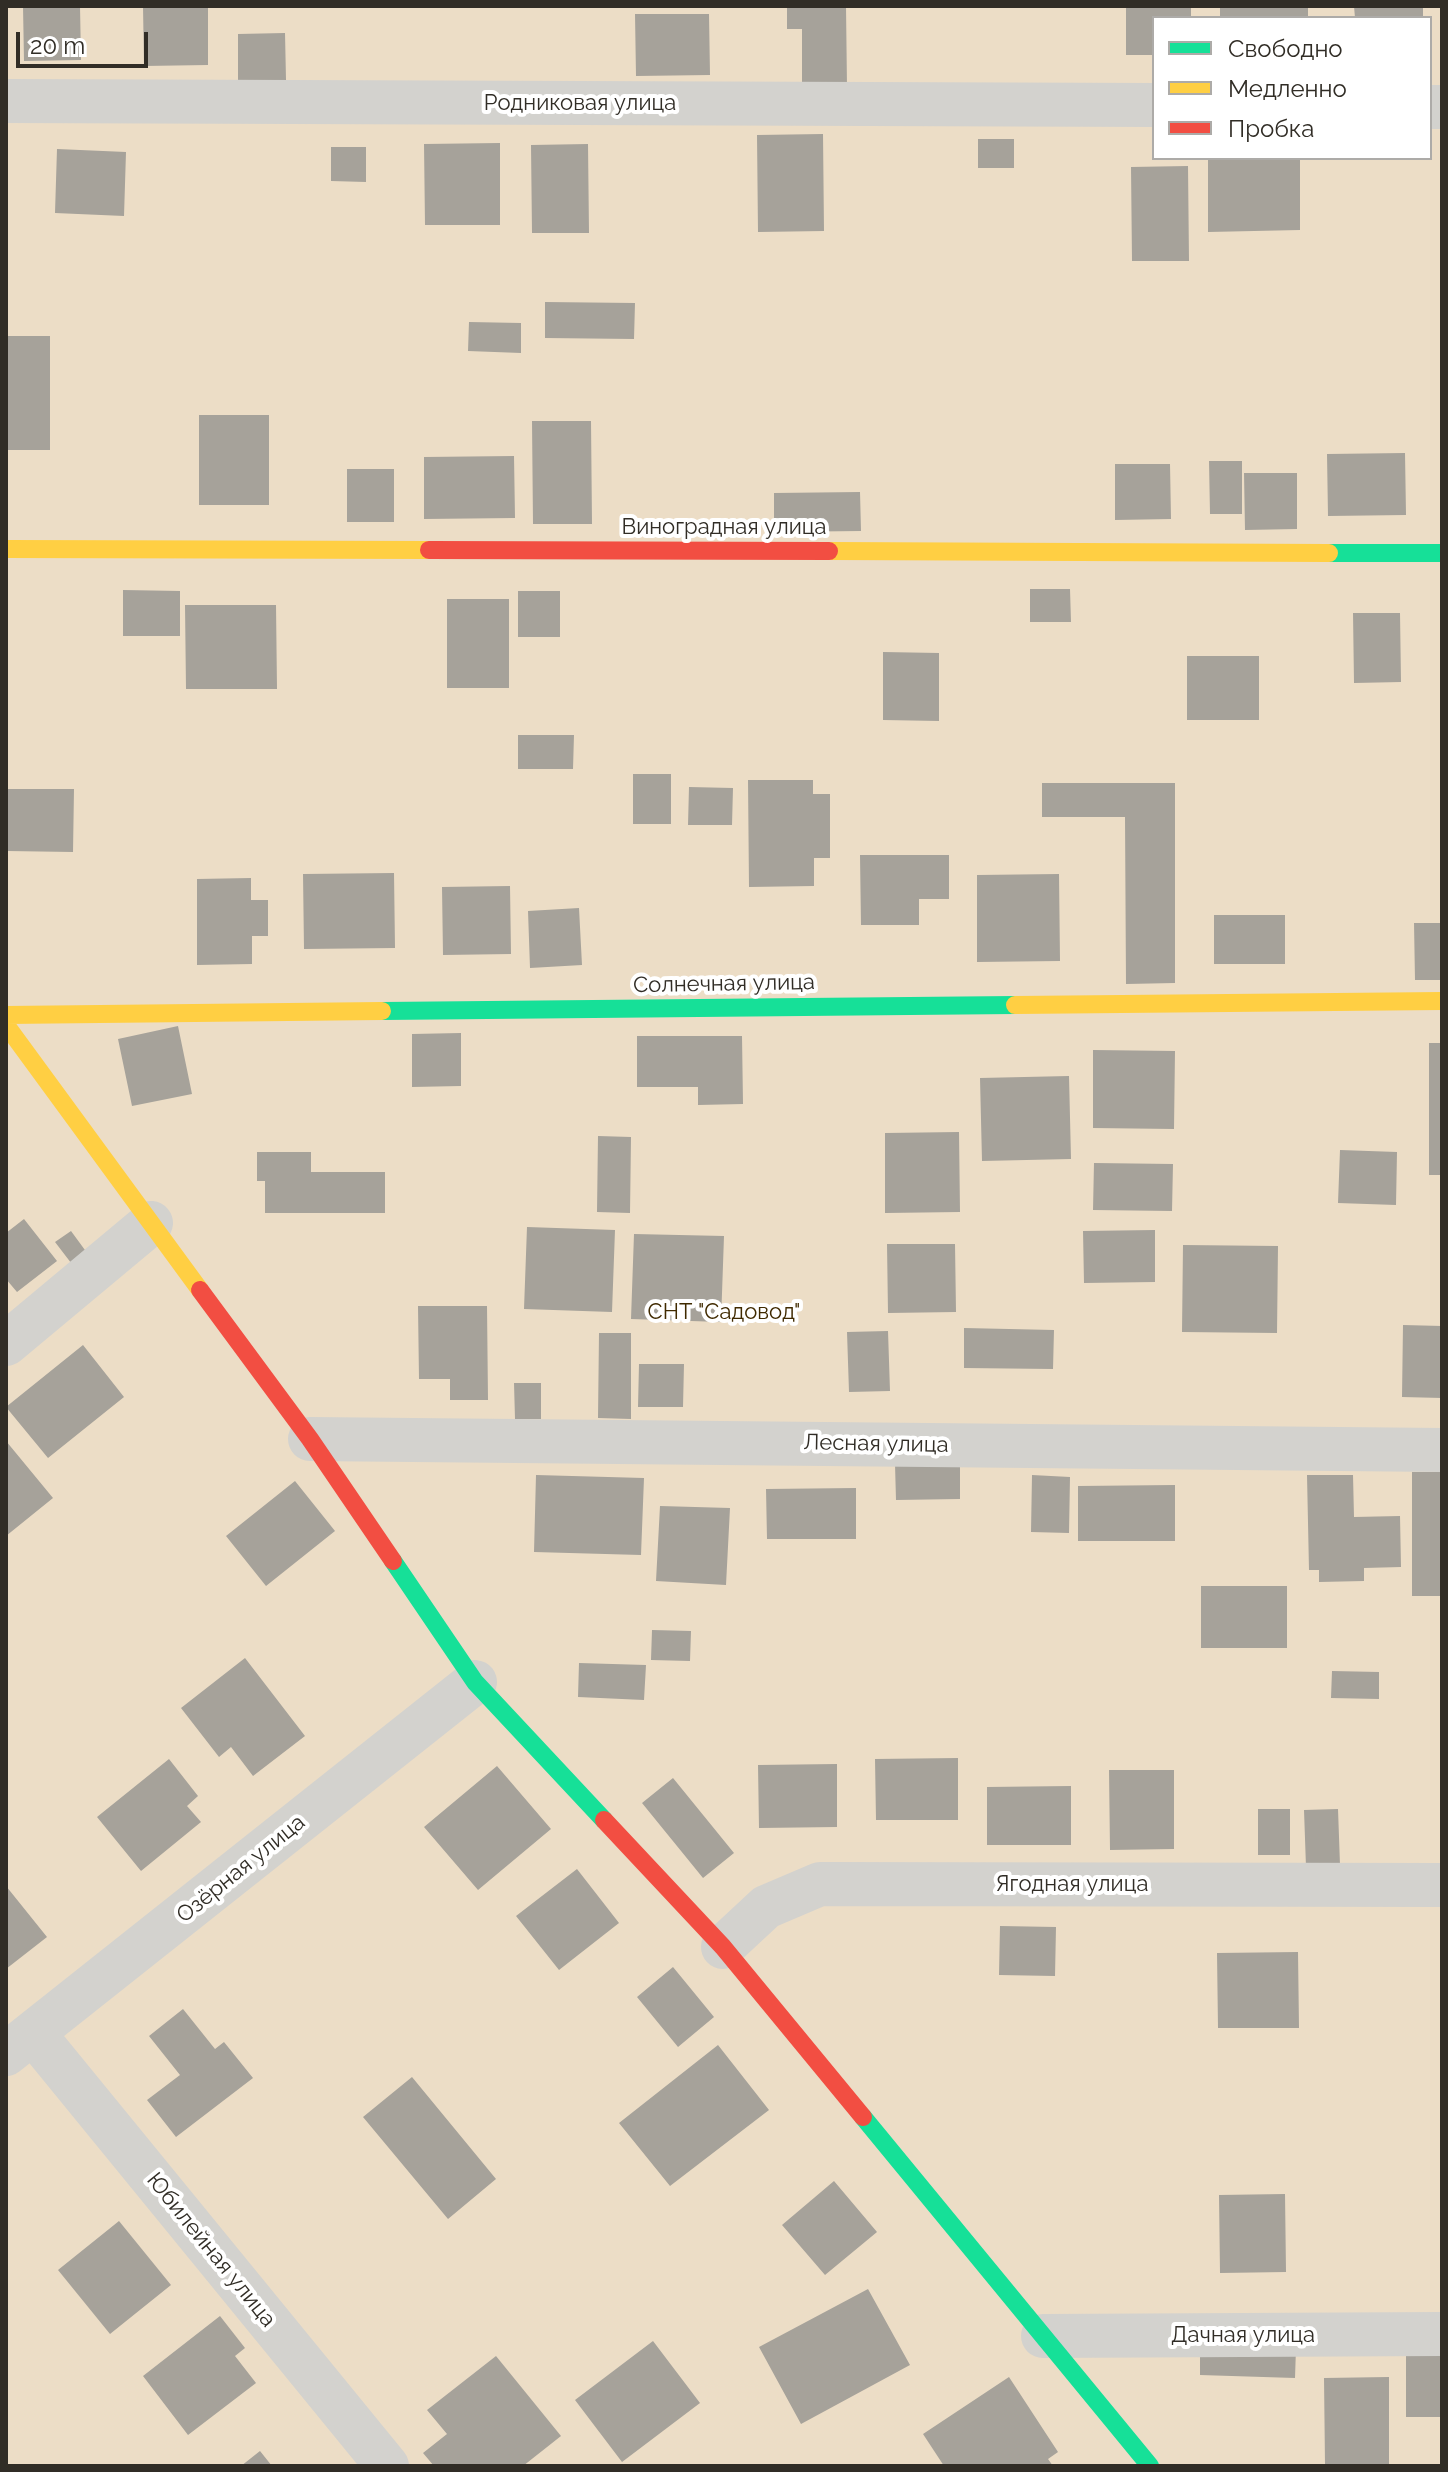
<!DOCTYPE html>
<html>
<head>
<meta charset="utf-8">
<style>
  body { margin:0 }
  #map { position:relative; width:1448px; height:2472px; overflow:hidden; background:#f6f0e5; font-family:Raleway,sans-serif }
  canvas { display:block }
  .frame { position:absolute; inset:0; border:8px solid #312d26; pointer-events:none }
  .legend { position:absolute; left:1152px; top:16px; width:280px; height:144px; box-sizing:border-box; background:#fff; border:2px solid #adaba8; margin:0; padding:10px 14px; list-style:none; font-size:24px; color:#312d26 }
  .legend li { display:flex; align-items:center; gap:16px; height:40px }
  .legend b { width:40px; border:2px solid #adaba8 }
  .scale { position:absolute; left:16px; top:32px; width:132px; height:36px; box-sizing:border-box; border:4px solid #312d26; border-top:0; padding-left:10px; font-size:24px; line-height:28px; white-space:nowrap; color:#312d26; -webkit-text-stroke:6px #fff; paint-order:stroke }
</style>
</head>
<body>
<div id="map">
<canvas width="1448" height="2472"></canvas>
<div class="frame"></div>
<ul class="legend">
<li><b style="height:10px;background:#16e098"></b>Свободно</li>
<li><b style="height:10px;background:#ffcf43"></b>Медленно</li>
<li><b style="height:10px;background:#f24e42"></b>Пробка</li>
</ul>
<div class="scale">20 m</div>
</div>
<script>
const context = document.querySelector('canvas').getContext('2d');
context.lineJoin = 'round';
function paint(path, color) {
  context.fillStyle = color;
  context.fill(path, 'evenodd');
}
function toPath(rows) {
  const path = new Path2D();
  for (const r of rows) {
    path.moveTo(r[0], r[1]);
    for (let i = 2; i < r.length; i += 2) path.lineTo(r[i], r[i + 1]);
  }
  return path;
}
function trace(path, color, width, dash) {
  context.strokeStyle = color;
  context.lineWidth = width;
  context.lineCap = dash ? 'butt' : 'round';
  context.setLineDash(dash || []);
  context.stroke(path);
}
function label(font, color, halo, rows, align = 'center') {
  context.font = font + ' Raleway,sans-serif';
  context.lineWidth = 8;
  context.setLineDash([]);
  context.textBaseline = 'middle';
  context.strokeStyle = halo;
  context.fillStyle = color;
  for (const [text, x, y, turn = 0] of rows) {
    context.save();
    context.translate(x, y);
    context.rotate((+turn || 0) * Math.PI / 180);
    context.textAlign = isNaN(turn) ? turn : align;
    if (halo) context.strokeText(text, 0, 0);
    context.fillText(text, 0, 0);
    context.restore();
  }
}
paint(toPath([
  [6,6,1442,6,1442,2466,6,2466],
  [1154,18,1430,18,1430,158,1154,158]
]), '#ecddc6');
paint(toPath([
  [23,6,80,6,81,60,24,61],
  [143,6,208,6,208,65,144,66],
  [787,6,846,6,847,87,802,88,802,29,787,29],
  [1126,6,1191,6,1191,18,1154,18,1154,55,1126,55],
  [1220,6,1308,6,1308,18,1220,18],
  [1354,6,1423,6,1423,18,1355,18],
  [635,14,709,14,710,75,636,76],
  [285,33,286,80,238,81,238,34],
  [823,134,824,231,758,232,757,135],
  [978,139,1014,139,1014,168,978,168],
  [500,143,500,225,425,225,424,144],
  [588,144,589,233,532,233,531,145],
  [331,147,366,147,366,182,331,181],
  [57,149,126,152,124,216,55,213],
  [1208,158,1300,158,1300,230,1208,232],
  [1188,166,1189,261,1132,261,1131,167],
  [545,302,635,303,634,339,545,338],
  [469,322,521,323,521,353,468,351],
  [6,336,50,336,50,450,6,450],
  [199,415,269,415,269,505,199,505],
  [532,421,591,421,592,524,533,524],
  [1405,453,1406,515,1328,516,1327,454],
  [514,456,515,518,424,519,424,457],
  [1209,461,1242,461,1242,514,1210,514],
  [1115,464,1170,464,1171,519,1115,520],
  [347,469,394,469,394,522,347,522],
  [1244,473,1297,473,1297,529,1245,530],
  [860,492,861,531,774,532,774,493],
  [1030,589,1070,589,1071,622,1030,622],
  [123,590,180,591,180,636,123,636],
  [518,591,560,591,560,637,518,637],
  [447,599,509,599,509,688,447,688],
  [185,605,276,605,277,689,186,689],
  [1353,613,1400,613,1401,682,1354,683],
  [883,652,939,653,939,721,883,720],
  [1187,656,1259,656,1259,720,1187,720],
  [518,735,574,735,573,769,518,769],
  [633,774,671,774,671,824,633,824],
  [748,780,813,780,813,794,830,794,830,858,814,858,814,886,749,887],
  [1042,783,1175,783,1175,983,1126,984,1125,817,1042,817],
  [689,787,733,788,732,825,688,825],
  [7,789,74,789,73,852,7,851],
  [860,855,949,855,949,899,919,899,919,925,861,925],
  [394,873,395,948,304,949,303,874],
  [1059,874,1060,961,977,962,977,875],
  [251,878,251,900,268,900,268,936,252,936,252,964,197,965,197,879],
  [510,886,511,954,443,955,442,887],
  [579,908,582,965,530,968,528,911],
  [1214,915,1285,915,1285,964,1214,964],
  [1414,923,1442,923,1442,980,1415,980],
  [178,1026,192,1094,132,1106,118,1039],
  [461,1033,461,1086,412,1087,412,1034],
  [637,1036,742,1036,743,1104,698,1105,698,1087,637,1087],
  [1429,1043,1442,1043,1442,1175,1429,1175],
  [1093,1050,1175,1051,1174,1129,1093,1128],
  [1069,1076,1071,1159,982,1161,980,1078],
  [959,1132,960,1212,885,1213,885,1133],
  [598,1136,631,1137,630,1213,597,1212],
  [1340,1150,1397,1152,1396,1205,1338,1203],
  [257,1152,311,1152,311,1172,385,1172,385,1213,265,1213,265,1181,257,1181],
  [1094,1163,1173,1164,1172,1211,1093,1210],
  [24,1219,57,1261,17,1292,6,1279,6,1233],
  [527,1227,615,1230,612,1312,524,1309],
  [1155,1230,1155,1282,1084,1283,1083,1231],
  [71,1231,93,1261,78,1272,55,1242],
  [634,1234,724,1236,721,1322,631,1319],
  [887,1244,955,1244,956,1312,888,1313],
  [1183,1245,1278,1246,1277,1333,1182,1332],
  [418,1306,487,1306,488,1400,450,1400,450,1379,419,1379],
  [1403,1325,1442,1326,1442,1398,1402,1397],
  [964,1328,1054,1330,1053,1369,964,1368],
  [888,1331,890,1391,849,1392,847,1332],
  [599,1333,631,1333,631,1419,598,1418],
  [83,1345,124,1397,48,1458,6,1407],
  [639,1364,684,1364,683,1407,638,1407],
  [514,1383,541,1383,541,1419,515,1419],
  [6,1441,53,1498,6,1536],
  [960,1463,960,1499,896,1500,895,1464],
  [1412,1472,1442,1472,1442,1596,1412,1596],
  [536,1475,644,1478,641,1555,534,1552],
  [1032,1475,1070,1477,1069,1533,1031,1532],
  [1307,1475,1353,1475,1354,1517,1400,1516,1401,1567,1364,1568,1364,1581,1319,1582,1319,1570,1309,1570],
  [295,1481,335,1531,266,1586,226,1536],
  [1175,1485,1175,1541,1078,1541,1078,1486],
  [856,1488,856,1539,767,1539,766,1489],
  [660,1506,730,1508,726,1585,656,1581],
  [1201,1586,1287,1586,1287,1648,1201,1648],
  [652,1630,691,1631,690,1661,651,1660],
  [245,1658,305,1736,253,1776,231,1747,219,1757,181,1708],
  [579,1663,646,1665,644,1700,578,1697],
  [1332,1671,1379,1672,1379,1699,1331,1698],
  [958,1758,958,1820,876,1820,875,1759],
  [169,1759,198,1796,187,1806,201,1822,141,1871,97,1817],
  [837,1764,837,1827,759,1828,758,1765],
  [497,1766,551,1829,478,1890,424,1827],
  [1109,1770,1174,1770,1174,1849,1110,1850],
  [673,1778,734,1853,703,1878,642,1803],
  [1071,1786,1071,1845,987,1845,987,1787],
  [1258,1809,1290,1809,1290,1855,1258,1855],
  [1338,1809,1340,1865,1306,1867,1304,1810],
  [577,1869,619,1923,559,1970,516,1916],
  [6,1886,47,1937,6,1969],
  [1000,1926,1056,1927,1055,1976,999,1975],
  [1298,1952,1299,2028,1218,2028,1217,1953],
  [673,1967,714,2017,678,2047,637,1997],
  [183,2009,215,2049,224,2042,253,2078,176,2137,147,2100,180,2075,149,2036],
  [718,2045,769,2110,670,2186,619,2123],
  [412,2077,496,2179,448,2219,363,2117],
  [834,2181,877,2232,825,2275,782,2225],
  [1285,2194,1286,2272,1220,2273,1219,2195],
  [119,2221,171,2285,110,2334,58,2270],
  [868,2289,910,2365,801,2424,759,2347],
  [220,2316,245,2348,235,2356,256,2383,188,2435,143,2376],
  [653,2341,700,2403,622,2462,575,2400],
  [1200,2346,1296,2348,1295,2378,1200,2375],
  [1406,2350,1442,2350,1442,2417,1406,2417],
  [496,2356,561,2436,523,2466,434,2466,423,2453,447,2434,427,2410],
  [1009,2377,1058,2452,1048,2459,1053,2466,944,2466,923,2434],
  [1389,2377,1389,2464,1325,2464,1324,2378],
  [260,2451,272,2466,241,2466]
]), '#a6a29a');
trace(toPath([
  [6,101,1154,105],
  [1430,107,1442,107],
  [6,1344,151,1223],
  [310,1439,1442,1450],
  [723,1947,766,1907,820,1884,1442,1885],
  [34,2034,387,2466],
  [6,2054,475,1682],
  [1043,2336,1442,2334]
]), '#d3d2ce', 44);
trace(toPath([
  [1329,553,1442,553],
  [382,1011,1015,1005],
  [393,1561,475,1682,604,1820],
  [863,2117,1150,2466]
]), '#16e098', 18);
trace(toPath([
  [6,549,429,550],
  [829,551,1329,553],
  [1015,1005,1442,1001],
  [6,1015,382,1011],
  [6,1025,200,1290]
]), '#ffcf43', 18);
trace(toPath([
  [429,550,829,551],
  [200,1290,310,1439,393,1561],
  [604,1820,723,1947,863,2117]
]), '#f24e42', 18);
label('22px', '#312d26', '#fff', [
  ["Родниковая улица",580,103],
  ["Виноградная улица",724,527],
  ["Солнечная улица",724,984,-1],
  ["Лесная улица",876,1444,1],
  ["Озёрная улица",241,1869,-39],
  ["Ягодная улица",1072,1884],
  ["Юбилейная улица",211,2250,51],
  ["Дачная улица",1243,2335]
]);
label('22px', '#402a00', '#fff', [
  ["СНТ \"Садовод\"",724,1312]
]);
</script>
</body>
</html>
